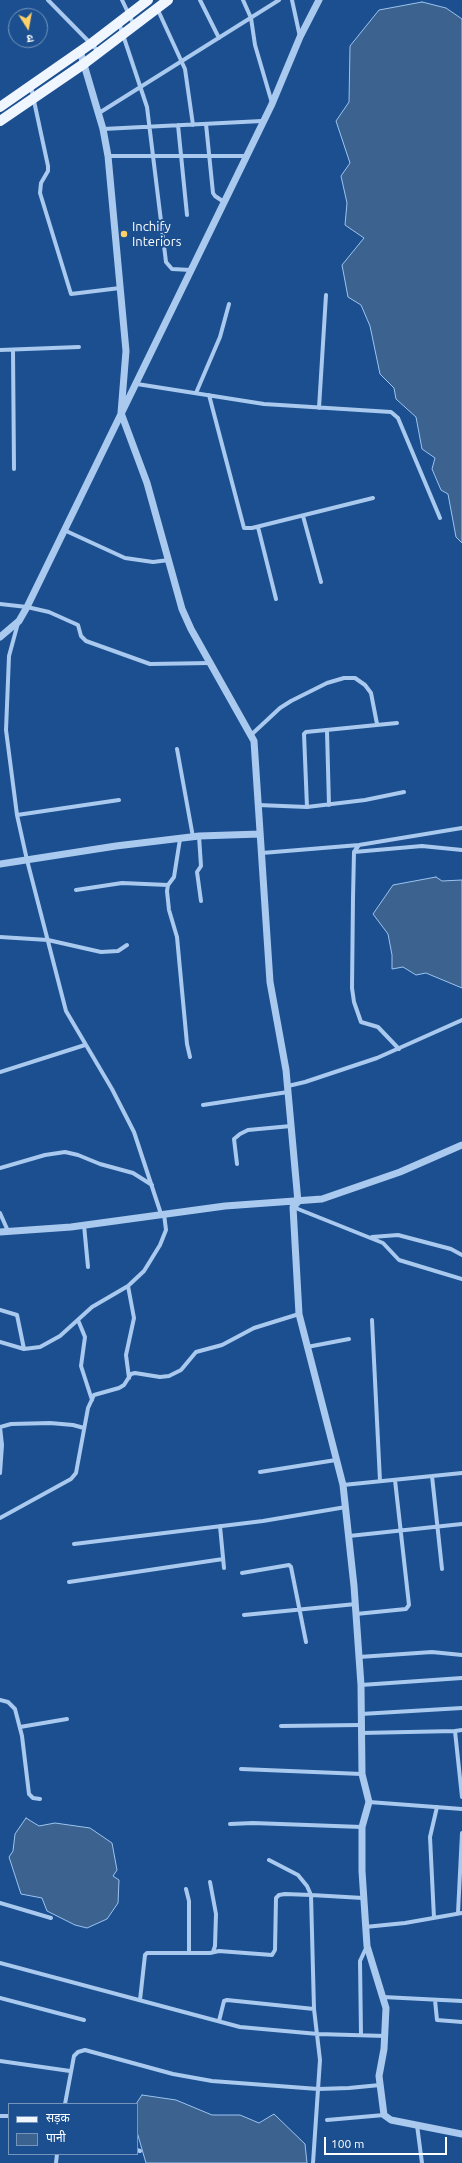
<!DOCTYPE html>
<html>
<head>
<meta charset="utf-8">
<style>
  body { margin:0 }
  #map { position:relative; width:462px; height:2163px; overflow:hidden; background:#1b4f8f; font-family:Ubuntu,"Noto Sans Devanagari",sans-serif }
  canvas { display:block }
  .legend { position:absolute; left:8px; top:2103px; width:130px; height:52px; box-sizing:border-box; background:#1b4f8f; border:1px solid #7695bc; margin:0; padding:5px 7px; list-style:none; font-size:12px; color:#fff }
  .legend li { display:flex; align-items:center; gap:8px; height:20px }
  .legend b { width:20px; border:1px solid #7695bc }
  .north { position:absolute; left:8px; top:8px; width:40px; height:40px; box-sizing:border-box; background:#1b4f8f; border:1px solid #7695bc; border-radius:50%; rotate:169deg; font-size:11px; font-weight:700; line-height:16px; text-align:center; color:#fff }
  .north::after { content:''; display:block; margin:auto; width:14px; height:18px; background:#ffd166; clip-path:polygon(50% 0,100% 100%,50% 72%,0 100%) }
  .scale { position:absolute; left:324px; top:2137px; width:123px; height:18px; box-sizing:border-box; border:2px solid #fff; border-top:0; padding-left:5px; font-size:12px; line-height:14px; white-space:nowrap; color:#fff; -webkit-text-stroke:3px #1b4f8f; paint-order:stroke }
</style>
</head>
<body>
<div id="map">
<canvas width="462" height="2163"></canvas>
<ul class="legend">
<li><b style="height:5px;background:#f0f6ff"></b>सड़क</li>
<li><b style="height:11px;background:#3c6290"></b>पानी</li>
</ul>
<div class="north">उ</div>
<div class="scale">100 m</div>
</div>
<script>
const context = document.querySelector('canvas').getContext('2d');
context.lineJoin = 'round';
function paint(path, color) {
  context.fillStyle = color;
  context.fill(path, 'evenodd');
}
function toPath(rows) {
  const path = new Path2D();
  for (const r of rows) {
    path.moveTo(r[0], r[1]);
    for (let i = 2; i < r.length; i += 2) path.lineTo(r[i], r[i + 1]);
  }
  return path;
}
function trace(path, color, width, dash) {
  context.strokeStyle = color;
  context.lineWidth = width;
  context.lineCap = dash ? 'butt' : 'round';
  context.setLineDash(dash || []);
  context.stroke(path);
}
function label(font, color, halo, rows, align = 'center') {
  context.font = font + ' Ubuntu,sans-serif';
  context.lineWidth = 4;
  context.setLineDash([]);
  context.textBaseline = 'middle';
  context.strokeStyle = halo;
  context.fillStyle = color;
  for (const [text, x, y, turn = 0] of rows) {
    context.save();
    context.translate(x, y);
    context.rotate((+turn || 0) * Math.PI / 180);
    context.textAlign = isNaN(turn) ? turn : align;
    if (halo) context.strokeText(text, 0, 0);
    context.fillText(text, 0, 0);
    context.restore();
  }
}
const water = toPath([
  [422,2,446,8,462,19,462,543,456,537,448,494,441,490,432,469,435,458,422,449,416,417,396,399,394,388,380,374,370,326,361,305,348,297,342,265,364,238,345,225,347,203,341,176,350,163,336,121,349,102,350,46,379,10,422,2],
  [436,877,442,881,462,880,462,988,426,973,416,975,403,967,392,969,392,955,388,934,373,914,393,885,436,877],
  [26,1818,39,1826,55,1823,90,1828,112,1843,117,1870,113,1876,119,1880,118,1903,107,1919,87,1928,75,1925,47,1911,42,1898,21,1894,9,1857,13,1851,15,1834,26,1818],
  [142,2095,176,2100,212,2115,240,2115,259,2123,274,2114,305,2144,307,2163,146,2163,137,2132,136,2104,142,2095]
]);
paint(water, '#3c6290');
trace(water, '#9cc4f0', 1);
trace(toPath([
  [48,0,99,52],
  [122,0,134,25],
  [200,0,219,38],
  [243,0,251,18,255,45,272,103],
  [292,0,300,37],
  [157,8,185,69,193,125],
  [119,23,147,107,166,262,172,269,191,270],
  [31,87,48,166,48,171,41,183,40,193,71,294,120,288],
  [99,113,279,0],
  [206,124,213,193,215,196,224,202],
  [178,125,187,215],
  [103,129,262,121],
  [108,156,245,156],
  [0,350,79,347],
  [13,350,14,469],
  [137,384,264,404,391,412,398,418,440,518],
  [196,393,220,337,229,304],
  [209,395,244,528,252,528,373,498],
  [319,408,326,295],
  [303,516,321,582],
  [258,527,276,599],
  [64,530,125,558,153,562,169,560],
  [0,604,27,607,49,612,78,625,81,636,86,641,150,664,210,663],
  [18,623,9,656,6,730,17,815,27,860,66,1011,112,1089,134,1132,161,1214],
  [327,731,329,805],
  [251,735,280,708,291,701,327,683,344,678,355,678,365,685,371,693,377,724],
  [177,749,193,837],
  [258,805,307,807,365,800,404,792],
  [307,807,304,734,306,732,397,723],
  [17,815,119,800],
  [199,836,201,866,197,872,201,901],
  [180,839,174,877,168,885,167,891,169,910,177,937,187,1044,190,1057],
  [359,845,354,852,353,898,352,988,354,1002,361,1022,378,1027,399,1049],
  [354,852,422,846,462,850],
  [262,853,359,845,462,828],
  [76,890,122,883,168,885],
  [0,937,48,940,101,952,118,951,127,945],
  [0,1072,85,1045],
  [288,1086,305,1082,377,1058,462,1020],
  [203,1105,288,1092],
  [237,1164,234,1139,240,1134,248,1130,291,1126],
  [0,1168,45,1155,65,1152,78,1155,100,1164,133,1173,152,1185],
  [293,1207,383,1243,399,1260,462,1279],
  [0,1213,8,1231],
  [84,1225,88,1267],
  [372,1237,398,1235,451,1249,462,1255],
  [128,1286,134,1318,126,1355,129,1378],
  [0,1310,17,1315,24,1349],
  [78,1320,85,1337,81,1366,92,1400],
  [372,1320,380,1481],
  [0,1342,24,1349,40,1347,60,1336,92,1307,128,1286,144,1271,160,1245,166,1230,164,1214],
  [307,1347,349,1339],
  [0,1427,11,1424,50,1423,73,1425,84,1428],
  [0,1427,2,1445,0,1473],
  [260,1472,336,1460],
  [432,1476,442,1569],
  [343,1485,462,1473],
  [0,1518,71,1479,76,1473,88,1408,94,1395,119,1388,124,1385,131,1374,135,1373,160,1377,169,1376,181,1370,196,1352,222,1345,254,1328,299,1314],
  [220,1526,224,1568],
  [349,1536,462,1524],
  [74,1544,263,1521,346,1507],
  [242,1573,289,1565,291,1567,306,1642],
  [69,1582,223,1559],
  [356,1614,406,1609,409,1605,395,1480],
  [244,1615,356,1604],
  [359,1657,432,1652,462,1655],
  [361,1685,462,1678],
  [0,1700,8,1702,15,1709,22,1736,29,1794,33,1798,40,1799],
  [361,1714,462,1708],
  [281,1726,360,1725],
  [20,1727,67,1719],
  [462,1730,455,1731,462,1797],
  [361,1733,455,1731],
  [241,1769,362,1774],
  [369,1802,462,1809],
  [230,1824,253,1823,362,1827],
  [269,1860,298,1875,307,1886,311,1895,363,1898],
  [210,1882,216,1914,215,1946,213,1952],
  [186,1889,189,1901,189,1953],
  [0,1903,51,1918],
  [458,1913,462,1833],
  [434,1918,430,1837,437,1807],
  [365,1927,405,1923,462,1913],
  [0,1963,240,2027,318,2034,385,2036],
  [383,1997,462,2001],
  [0,1998,84,2020],
  [140,2000,145,1955,147,1953,210,1953,219,1951,272,1955,275,1950,276,1898,279,1895,285,1894,311,1895,314,2009,320,2060,313,2163],
  [435,2000,437,2020,462,2022],
  [219,2021,224,2001,227,2000,314,2009],
  [361,2035,360,1961,367,1946],
  [0,2061,70,2071],
  [65,2104,74,2056,78,2052,85,2050,173,2074,212,2081,318,2089,349,2088,380,2085],
  [0,2116,9,2116],
  [327,2120,384,2115],
  [417,2125,422,2163],
  [137,2150,140,2151],
  [56,2163,57,2154]
]), '#a9c9ee', 4);
trace(toPath([
  [80,51,103,129,108,156,126,351,121,413,147,483,182,609,191,629,254,741,270,982,286,1070,298,1202,293,1207,299,1314,343,1485,354,1586,361,1685,362,1774,369,1802,362,1827,362,1871,367,1946,386,2008,384,2049,379,2076,384,2115,391,2120,462,2134],
  [0,637,19,621,27,607,272,104,300,37,319,0],
  [0,864,116,846,199,836,260,834],
  [0,1232,71,1227,225,1206,322,1199,400,1172,462,1145]
]), '#a9c9ee', 7);
trace(toPath([
  [0,107,92,43,148,0],
  [0,121,85,63,168,0]
]), '#f0f6ff', 10);
for (const [x, y, r, color] of [
  [124,234,4,"#ffd166"]
]) {
  const dot = new Path2D();
  dot.arc(x, y, r, 0, 2 * Math.PI);
  context.fillStyle = color;
  context.fill(dot);
  trace(dot, '#1b4f8f', 1.5);
}
label('13px', '#fff', '#1b4f8f', [
  ["Inchify",132,227],
  ["Interiors",132,242]
], 'left');
</script>
</body>
</html>
